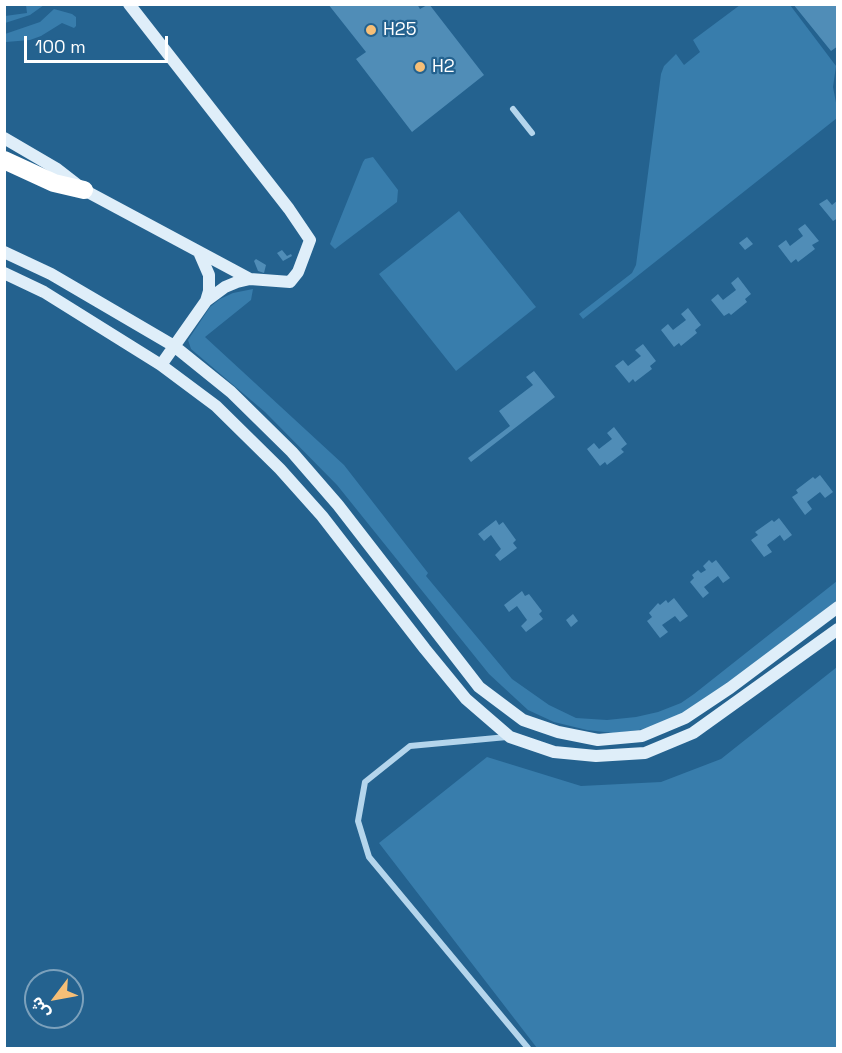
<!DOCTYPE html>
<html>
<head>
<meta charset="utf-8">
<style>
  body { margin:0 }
  #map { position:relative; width:842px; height:1053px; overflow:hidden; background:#24628f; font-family:"Space Grotesk","Noto Sans Arabic",sans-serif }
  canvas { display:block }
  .frame { position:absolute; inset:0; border:6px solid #fff; pointer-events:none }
  .north { position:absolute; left:24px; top:969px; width:60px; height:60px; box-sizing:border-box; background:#24628f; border:2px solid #7ca1bc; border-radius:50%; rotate:238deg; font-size:16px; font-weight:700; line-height:24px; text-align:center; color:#fff }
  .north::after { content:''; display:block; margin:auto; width:21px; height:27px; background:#f6bf77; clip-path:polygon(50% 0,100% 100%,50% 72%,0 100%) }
  .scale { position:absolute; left:24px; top:36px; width:144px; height:27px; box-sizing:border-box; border:3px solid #fff; border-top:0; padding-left:8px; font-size:18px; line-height:21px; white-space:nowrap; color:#fff; -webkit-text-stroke:4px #24628f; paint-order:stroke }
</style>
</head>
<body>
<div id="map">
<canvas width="842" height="1053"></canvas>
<div class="frame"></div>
<div class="north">ش</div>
<div class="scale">100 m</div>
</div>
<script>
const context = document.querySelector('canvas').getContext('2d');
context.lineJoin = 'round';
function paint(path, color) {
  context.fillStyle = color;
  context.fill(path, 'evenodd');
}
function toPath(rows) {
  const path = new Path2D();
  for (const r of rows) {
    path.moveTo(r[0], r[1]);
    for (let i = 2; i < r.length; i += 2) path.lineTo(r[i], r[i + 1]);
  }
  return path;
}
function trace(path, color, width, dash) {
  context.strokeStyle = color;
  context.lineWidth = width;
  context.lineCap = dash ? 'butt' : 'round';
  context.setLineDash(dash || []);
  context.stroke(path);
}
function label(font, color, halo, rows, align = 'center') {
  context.font = font + ' "Space Grotesk",sans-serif';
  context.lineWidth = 4.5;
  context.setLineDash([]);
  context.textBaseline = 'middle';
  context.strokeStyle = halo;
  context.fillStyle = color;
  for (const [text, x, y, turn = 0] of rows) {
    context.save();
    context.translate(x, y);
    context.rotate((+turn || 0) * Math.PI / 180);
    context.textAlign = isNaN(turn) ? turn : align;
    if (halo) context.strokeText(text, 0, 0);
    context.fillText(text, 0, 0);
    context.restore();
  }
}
paint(toPath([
  [26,5,44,5,30,15,5,23,5,16,27,13],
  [740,5,790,5,836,66,833,87,837,108,837,118,583,319,579,314,632,273,636,265,661,74,664,66,676,54,684,65,700,52,693,40],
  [54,9,72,14,76,17,76,26,74,28,62,23,41,36,30,40,6,42,5,34,40,22],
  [373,157,398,190,397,202,335,249,330,244,363,162,365,159],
  [459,211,536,307,456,371,379,274],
  [253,289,251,300,205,337,344,465,428,573,426,576,512,679,549,705,576,718,607,720,636,717,658,712,681,703,694,694,837,581,837,600,743,674,683,715,658,725,639,730,613,733,587,730,554,722,528,710,489,674,337,485,265,412,191,349,188,340,210,307,220,299,233,293],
  [837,667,837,1048,537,1048,379,843,487,757,581,786,661,782,721,759]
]), '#387dac');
paint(toPath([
  [328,4,417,4,420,9,429,4,484,75,412,132,356,59,366,52],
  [793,4,838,4,838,46,831,51],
  [827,199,832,205,838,200,838,218,833,221,819,204],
  [805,224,819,241,812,245,815,249,798,262,796,259,791,263,778,246,786,240,790,246,803,236,798,229],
  [747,237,753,244,745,250,739,243],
  [282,250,287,256,291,254,292,256,283,261,277,253],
  [256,259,266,265,264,273,258,271,254,261],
  [738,277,751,294,745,299,747,302,731,315,729,313,724,316,711,300,718,294,723,300,736,290,731,283],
  [688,308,701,325,695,330,697,333,681,346,679,343,674,347,661,330,668,324,673,330,686,320,681,314],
  [643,344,656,361,650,366,652,369,635,382,633,379,629,383,615,366,623,360,628,366,641,356,635,350],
  [534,371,555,397,471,462,468,458,510,426,499,411,533,385,526,377],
  [614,427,627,444,621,449,624,452,607,465,605,462,600,466,587,449,594,443,599,449,612,439,607,433],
  [820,475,833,492,825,498,820,492,807,502,812,509,805,515,792,497,798,493,796,490,813,477,815,479],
  [779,518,792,535,784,541,780,535,767,545,772,552,764,557,751,540,758,535,755,532,772,520,774,522],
  [496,520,499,525,503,522,516,540,513,543,517,548,500,561,495,555,501,549,491,535,484,541,478,534],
  [709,560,712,563,716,560,730,578,723,583,718,576,704,587,709,593,703,598,690,582,694,578,692,575,698,570,701,573,706,570,703,566],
  [522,591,525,596,529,594,542,611,539,614,543,619,526,632,521,626,527,620,517,606,509,612,504,605],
  [674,598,688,616,680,622,675,616,662,625,668,632,660,638,647,621,652,617,649,613,658,603,660,605,666,600,668,603],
  [573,614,578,621,571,627,566,620]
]), '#508db7');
trace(toPath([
  [513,109,532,133],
  [507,737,410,746,365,782,358,821,369,857,528,1048]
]), '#b4d5ec', 6);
trace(toPath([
  [129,4,289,209,310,240,298,272,290,282,250,279,237,282,225,287,206,301,161,365],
  [4,138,57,169,84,190,250,279],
  [4,252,51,274,174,346,231,392,292,452,338,505,479,687,523,720,558,732,598,740,642,736,685,718,730,688,838,607],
  [199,252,209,275,209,291,206,301],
  [4,273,44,292,161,365,216,406,280,469,322,516,425,649,466,699,510,737,554,752,596,756,645,753,693,733,838,629]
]), '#dfeef9', 12);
trace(toPath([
  [4,160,54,183,84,190]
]), '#fff', 18);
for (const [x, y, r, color] of [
  [371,30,6,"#f6bf77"],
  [420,67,6,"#f6bf77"]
]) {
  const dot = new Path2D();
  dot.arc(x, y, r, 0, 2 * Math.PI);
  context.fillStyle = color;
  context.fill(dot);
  trace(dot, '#24628f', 2);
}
label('18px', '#fff', '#24628f', [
  ["H25",383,30],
  ["H2",432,67]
], 'left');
</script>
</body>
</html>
